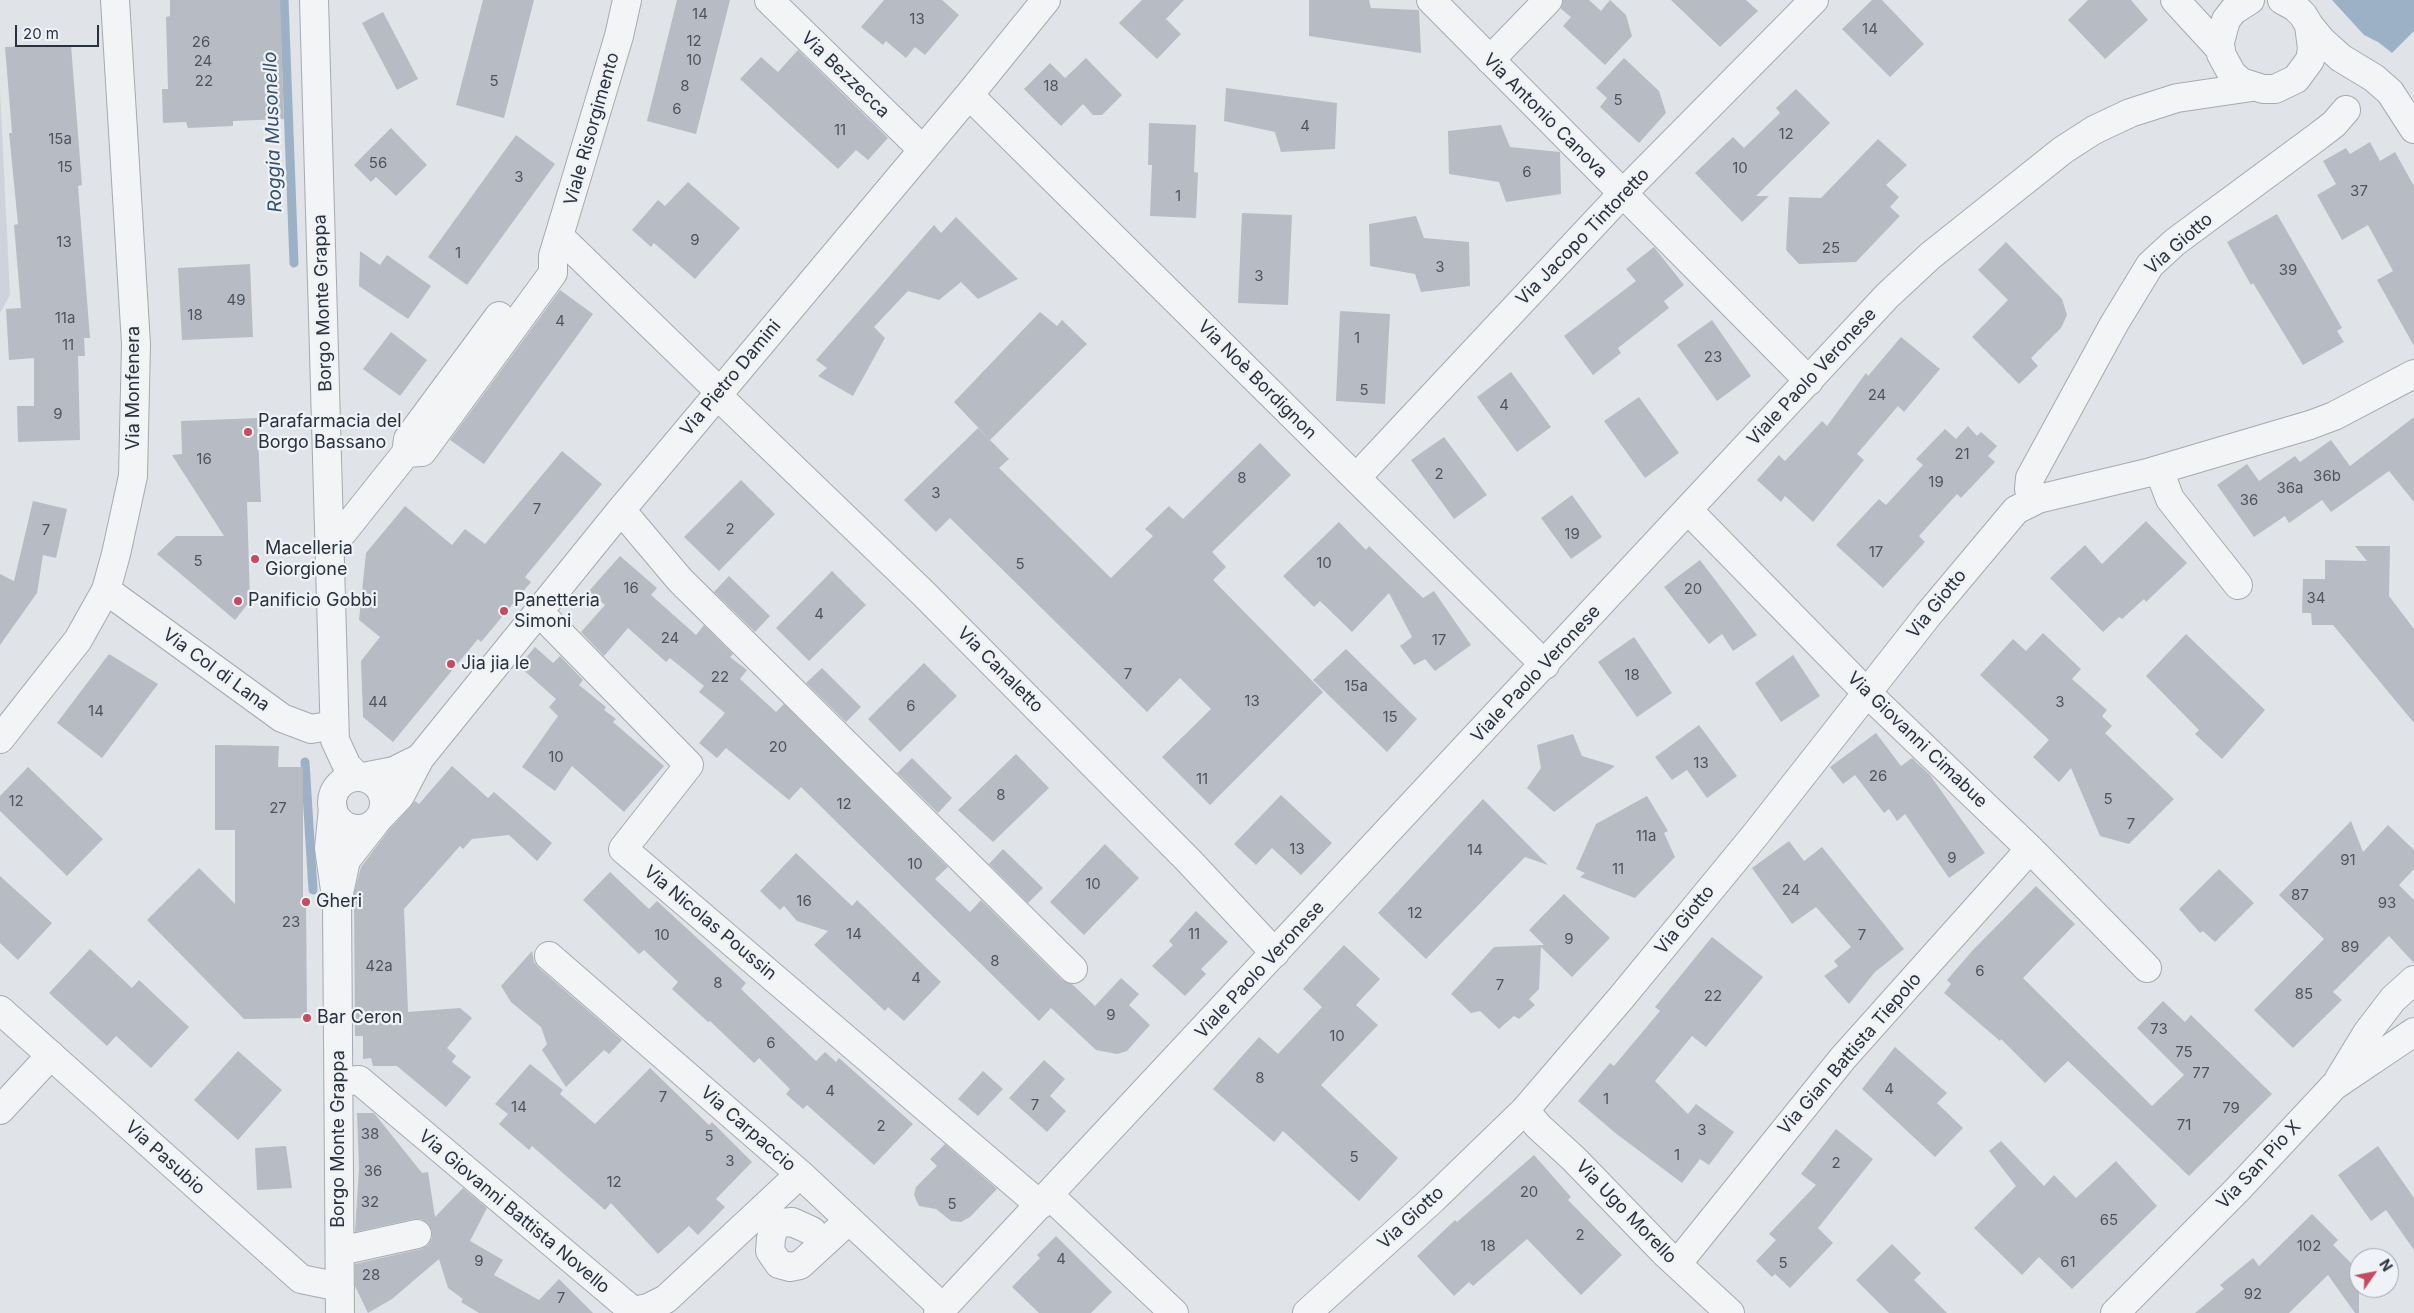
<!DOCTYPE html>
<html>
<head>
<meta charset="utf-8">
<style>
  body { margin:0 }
  #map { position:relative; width:2414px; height:1313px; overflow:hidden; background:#e0e3e8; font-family:Inter,sans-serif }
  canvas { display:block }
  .north { position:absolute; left:2349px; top:1248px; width:50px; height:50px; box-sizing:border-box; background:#eff2f6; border:1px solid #a0a5ac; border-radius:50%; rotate:57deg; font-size:14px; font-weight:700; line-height:20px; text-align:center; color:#29313e }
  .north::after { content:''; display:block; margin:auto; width:18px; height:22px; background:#c64b60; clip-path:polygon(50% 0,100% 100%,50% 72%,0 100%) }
  .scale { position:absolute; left:15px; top:25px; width:84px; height:22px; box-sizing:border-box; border:2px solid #29313e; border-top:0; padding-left:6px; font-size:15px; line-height:18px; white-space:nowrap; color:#29313e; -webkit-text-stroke:4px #eff2f6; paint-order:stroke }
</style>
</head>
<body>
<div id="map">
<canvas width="2414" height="1313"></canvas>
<div class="north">N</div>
<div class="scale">20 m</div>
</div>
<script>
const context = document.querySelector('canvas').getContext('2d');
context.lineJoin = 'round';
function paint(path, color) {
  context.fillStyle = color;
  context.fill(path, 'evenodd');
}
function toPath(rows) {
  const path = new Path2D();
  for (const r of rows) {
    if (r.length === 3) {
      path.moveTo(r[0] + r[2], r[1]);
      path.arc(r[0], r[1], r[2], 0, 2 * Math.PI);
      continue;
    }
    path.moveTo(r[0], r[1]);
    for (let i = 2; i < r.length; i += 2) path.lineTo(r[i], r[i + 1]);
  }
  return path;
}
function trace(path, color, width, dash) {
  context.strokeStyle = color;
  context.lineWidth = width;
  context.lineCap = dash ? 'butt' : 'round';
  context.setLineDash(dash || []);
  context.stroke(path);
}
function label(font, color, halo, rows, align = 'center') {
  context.font = font + ' Inter,sans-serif';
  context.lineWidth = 4.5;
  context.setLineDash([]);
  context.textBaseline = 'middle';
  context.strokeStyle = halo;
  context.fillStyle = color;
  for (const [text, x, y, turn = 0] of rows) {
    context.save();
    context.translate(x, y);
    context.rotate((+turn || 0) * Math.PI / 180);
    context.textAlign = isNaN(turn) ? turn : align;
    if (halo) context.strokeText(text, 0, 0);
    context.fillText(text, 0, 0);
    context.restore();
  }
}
paint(toPath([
  [0,90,10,295,0,313]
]), '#ced2da');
paint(toPath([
  [2332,0,2414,0,2414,31,2392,53,2378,42,2364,35]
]), '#9db1c6');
trace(toPath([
  [284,0,294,263],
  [305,762,313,890]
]), '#9db1c6', 9);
paint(toPath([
  [170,0,280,0,284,119,233,121,233,126,188,128,186,122,163,123,162,89,168,89,166,17,170,16],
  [483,0,534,0,504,118,456,105],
  [677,0,730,0,696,134,647,121],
  [884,0,942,0,959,15,925,55,915,47,906,58,886,41,883,45,861,27],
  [1142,0,1184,0,1166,19,1181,34,1157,59,1119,23],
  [1309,0,1369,0,1371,8,1419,10,1421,53,1309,36],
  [1563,0,1589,0,1601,11,1610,0,1626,15,1632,36,1605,65,1563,26,1571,17,1561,9],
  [1671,0,1746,0,1758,11,1720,47],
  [1872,0,1882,0,1924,44,1890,77,1842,29],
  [2088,0,2131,0,2148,20,2105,59,2068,20],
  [383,12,418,79,397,90,362,23],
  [71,45,82,185,78,186,90,338,84,338,85,356,78,356,80,440,18,442,17,406,34,406,34,358,9,360,6,309,21,308,14,225,18,224,9,133,12,133,5,47],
  [798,50,888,138,868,160,856,150,838,169,740,79,761,57,778,72],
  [1086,58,1122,95,1102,115,1093,115,1083,104,1061,126,1024,89,1050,63,1065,78],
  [1624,58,1659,91,1666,113,1639,143,1600,107,1607,98,1596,88],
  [1226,88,1337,103,1335,149,1281,152,1275,132,1224,121],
  [1796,89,1830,123,1756,196,1769,196,1742,222,1695,173,1733,137,1744,148,1780,113,1776,108],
  [1149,123,1196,125,1194,172,1198,173,1196,218,1150,216,1152,165,1148,165],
  [1501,125,1510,147,1560,152,1561,194,1506,202,1499,182,1449,174,1448,131],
  [391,128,427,165,396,196,376,177,371,182,354,165],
  [516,135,555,164,467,285,428,257],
  [1878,139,1907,165,1886,185,1899,197,1890,207,1900,216,1856,262,1799,264,1786,250,1789,197,1821,198],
  [2370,142,2380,161,2395,152,2414,186,2414,346,2377,280,2393,271,2368,225,2342,240,2317,195,2336,184,2323,161,2346,148,2350,154],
  [688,182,740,228,695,279,654,243,651,247,632,230,658,200,665,206],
  [1242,213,1292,215,1288,305,1238,303],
  [2277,214,2342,328,2337,331,2344,342,2303,365,2253,283,2251,285,2227,242],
  [1416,216,1424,238,1469,242,1470,286,1421,292,1415,274,1370,266,1369,224],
  [956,217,1018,279,978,299,961,282,939,300,908,291,874,327,885,338,853,396,818,376,827,368,816,360,934,225,941,233],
  [2006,242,2062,299,2067,315,2061,328,2031,358,2038,366,2019,384,1972,337,2008,300,1978,270],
  [1654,247,1684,285,1664,301,1669,308,1618,348,1621,353,1593,375,1564,336,1636,281,1626,269],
  [360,251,380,265,387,255,431,286,408,319,359,286],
  [250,264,253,337,182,340,178,268],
  [560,290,593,314,484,464,450,440],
  [1340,311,1390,314,1385,404,1336,401],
  [1040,312,1057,326,1062,320,1087,344,990,440,954,402],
  [1712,320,1751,376,1717,401,1677,345],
  [391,332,427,360,400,396,363,369],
  [1901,337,1940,369,1904,412,1898,406,1857,454,1864,460,1813,522,1785,496,1781,502,1757,480,1779,455,1785,461,1822,421,1827,426,1866,373,1868,376],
  [1511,372,1551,427,1517,452,1477,397],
  [1639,397,1679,453,1645,478,1604,421],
  [2414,417,2414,502,2389,471,2331,512,2322,500,2289,523,2285,516,2254,537,2217,485,2247,464,2259,481,2295,456,2300,462,2331,440,2350,466],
  [257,418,261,502,247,502,250,601,235,620,157,554,176,536,224,536,172,455,182,454,181,421],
  [1968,426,1977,436,1981,432,1997,446,1988,456,1995,462,1961,498,1957,494,1919,536,1925,542,1883,588,1836,545,1879,499,1886,505,1923,465,1916,459,1945,429,1956,439],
  [978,428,1009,459,999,468,1111,578,1153,536,1145,529,1169,506,1183,519,1260,443,1291,475,1212,552,1226,567,1213,580,1323,692,1210,805,1162,757,1211,709,1180,678,1147,712,950,518,936,532,904,500],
  [1444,437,1487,495,1454,519,1411,460],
  [562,451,602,484,525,577,531,582,481,642,478,639,393,742,363,717,361,661,380,637,359,620,366,553,405,506,452,545,465,529,485,544],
  [741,480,775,514,719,571,684,537],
  [1572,495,1602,537,1571,559,1541,518],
  [33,501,67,509,56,558,43,555,37,593,0,645,0,574,14,581],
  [2146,521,2187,563,2146,602,2144,599,2122,619,2119,617,2103,632,2050,578,2085,545,2102,564],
  [1339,522,1366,550,1369,546,1423,598,1434,591,1471,645,1435,671,1425,659,1414,665,1400,646,1412,637,1389,593,1352,632,1320,601,1314,607,1283,576],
  [2355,546,2390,546,2389,596,2414,629,2414,723,2333,625,2312,625,2311,613,2302,613,2303,579,2325,579,2325,560,2367,561],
  [620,556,657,588,651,595,696,635,704,625,733,654,730,657,747,670,740,679,776,712,784,704,948,867,935,879,970,912,981,900,1062,980,1072,984,1095,1006,1121,978,1139,994,1129,1005,1150,1025,1127,1051,1117,1054,1096,1050,1051,1008,1039,1021,801,787,789,800,726,748,717,758,699,743,725,713,699,692,704,686,670,658,666,662,628,628,604,656,581,632,605,605,589,591],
  [1700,560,1757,635,1733,651,1722,634,1709,644,1664,587],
  [832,571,866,605,809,661,776,628],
  [729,576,770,616,755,632,714,592],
  [2043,633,2081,669,2072,679,2107,710,2102,716,2112,726,2105,733,2174,799,2129,844,2100,836,2071,768,2059,782,2033,757,2049,740,1980,675,2013,639,2026,651],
  [2186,634,2265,710,2222,759,2195,734,2199,730,2146,676],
  [1634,637,1672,693,1637,717,1598,662],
  [535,647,553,663,560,656,583,680,579,685,606,707,604,710,616,719,613,722,664,766,624,812,572,766,555,791,522,767,558,716,549,707,556,699,519,666],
  [1346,649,1417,719,1387,752,1313,680],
  [109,654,158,684,102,758,57,723],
  [1793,655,1820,696,1781,722,1755,683],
  [924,663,957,696,900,752,868,719],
  [822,668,861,707,846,722,806,683],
  [1699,725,1737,776,1707,798,1687,770,1672,780,1655,757],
  [1876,733,1901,766,1912,758,1930,775,1985,853,1949,878,1905,814,1897,821,1889,809,1884,813,1855,775,1843,784,1830,767],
  [1573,734,1582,756,1615,766,1554,812,1527,788,1541,768,1537,745],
  [215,745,279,746,278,767,303,767,303,903,306,902,307,1018,244,1019,147,920,199,868,235,904,235,830,215,830],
  [1016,754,1049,788,993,842,958,810],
  [912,758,952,798,938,813,897,773],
  [452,766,488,798,494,792,552,843,537,861,509,835,472,839,463,849,460,846,404,909,408,1012,460,1008,472,1018,447,1048,456,1056,452,1062,471,1077,446,1107,397,1066,373,1066,371,1058,363,1059,363,1036,355,1036,354,900,352,900,361,867,389,830,415,801,419,804],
  [28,767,103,839,67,876,0,811,0,796],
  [1281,795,1332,843,1301,875,1272,848,1256,865,1234,844],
  [1647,796,1668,831,1664,833,1675,857,1635,898,1580,877,1585,873,1576,869,1596,824],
  [1483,799,1548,865,1525,857,1426,959,1378,913],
  [2351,821,2363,852,2388,825,2414,850,2414,869,2399,885,2414,900,2414,963,2389,936,2333,992,2342,1000,2293,1048,2254,1010,2324,939,2279,895],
  [1789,841,1804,861,1822,847,1904,949,1875,972,1849,1004,1824,976,1838,966,1834,961,1851,947,1816,907,1792,924,1752,868],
  [1105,844,1139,878,1084,935,1050,902],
  [1003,849,1043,888,1028,903,989,864],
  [796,853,852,906,857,900,941,982,904,1021,888,1007,885,1011,814,945,828,931,797,921,784,906,780,910,760,891],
  [2219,869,2254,903,2215,942,2203,931,2200,933,2179,909],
  [610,872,649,909,657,901,746,983,741,989,816,1061,825,1052,836,1062,839,1058,913,1124,874,1165,807,1105,803,1109,786,1094,790,1089,759,1058,754,1063,710,1021,708,1022,672,989,678,982,644,950,639,954,583,900],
  [0,876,52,923,18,960,0,943],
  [2036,886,2075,924,2023,978,2152,1106,2184,1075,2137,1028,2163,1001,2185,1022,2191,1015,2272,1094,2189,1176,2068,1061,2045,1083,2001,1039,2000,1041,1944,993,1951,984,1947,980,1972,951],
  [1564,894,1610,938,1572,977,1541,947,1539,989,1529,999,1535,1005,1519,1019,1514,1016,1499,1029,1480,1011,1471,1013,1451,994,1494,947,1544,945,1529,930],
  [1196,911,1228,942,1201,969,1206,974,1185,996,1152,966,1173,945,1169,941],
  [1712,937,1763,977,1706,1047,1692,1036,1655,1081,1688,1114,1696,1104,1734,1132,1709,1165,1700,1159,1682,1183,1614,1132,1578,1101,1610,1063,1614,1066,1660,1011,1655,1007],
  [1344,945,1380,979,1356,1005,1378,1025,1321,1085,1398,1158,1359,1201,1283,1131,1274,1142,1213,1089,1259,1037,1278,1054,1322,1007,1303,989],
  [90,949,132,988,139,980,189,1027,151,1068,116,1036,107,1046,49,993],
  [532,951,534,962,539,968,622,1040,609,1054,604,1050,566,1087,542,1050,547,1044,541,1027,511,1002,501,986],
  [1895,1047,1947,1093,1937,1103,1963,1128,1935,1157,1862,1089],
  [238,1051,282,1090,238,1140,194,1100],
  [1044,1060,1065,1079,1050,1096,1066,1111,1047,1132,1009,1098],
  [530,1064,563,1090,560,1094,595,1124,650,1068,709,1125,712,1122,752,1162,716,1199,725,1207,698,1235,689,1226,658,1254,611,1203,605,1210,532,1146,529,1150,499,1124,508,1114,495,1104],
  [983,1071,1003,1089,978,1116,958,1099],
  [357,1113,374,1113,422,1173,428,1172,435,1217,463,1188,487,1208,470,1241,503,1260,494,1275,539,1300,559,1279,593,1313,479,1313,461,1302,463,1299,448,1288,439,1259,392,1299,368,1313,355,1286,355,1264,421,1249,428,1245,432,1238,432,1231,428,1223,421,1219,414,1219,355,1232,359,1168],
  [1836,1129,1873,1159,1818,1228,1833,1243,1790,1288,1775,1274,1772,1277,1756,1261,1776,1240,1769,1234,1816,1185,1801,1174],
  [2001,1141,2044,1186,2054,1175,2076,1198,2116,1161,2157,1206,2072,1289,2039,1257,2022,1275,1974,1228,2016,1186,1989,1151],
  [945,1144,997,1189,970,1217,961,1222,951,1221,936,1209,919,1206,914,1195,916,1187,937,1166,930,1159],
  [286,1146,292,1188,257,1190,255,1148],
  [2378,1146,2414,1198,2414,1250,2386,1210,2371,1221,2338,1175],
  [1534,1155,1571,1197,1568,1200,1622,1255,1581,1295,1527,1239,1473,1286,1469,1282,1454,1296,1417,1256,1455,1220,1457,1222],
  [2312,1214,2338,1240,2333,1245,2359,1271,2359,1313,2355,1313,2328,1275,2289,1313,2195,1313,2224,1289,2220,1285,2253,1258,2259,1266],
  [1056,1236,1112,1292,1091,1313,1039,1313,1012,1287,1040,1258,1037,1255],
  [1892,1244,1921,1273,1914,1280,1947,1313,1889,1313,1856,1280]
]), '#b7bcc4');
const minor = toPath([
  [314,0,335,740,347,766,358,777],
  [769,0,922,149],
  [1431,0,1809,381],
  [2175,0,2221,50],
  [2250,0,2233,11,2226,20,2220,42,2221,54,2232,74,2241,82,2263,89,2275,89,2296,79,2310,60,2312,49,2309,25,2303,15,2295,7,2282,0],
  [2309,25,2322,41,2341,58,2374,78,2390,92,2414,129],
  [1490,60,1548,0],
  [969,95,1545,665],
  [560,237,720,392],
  [717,395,923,593,1189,861,1275,953],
  [406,453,422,452,553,273,553,256,619,36,627,0],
  [2159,470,2170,499,2238,585],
  [1356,478,1622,194,1814,0],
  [2033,501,2029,489,2030,478,2114,324,2150,265,2175,242,2317,137,2334,124,2346,110],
  [621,510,680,580,1073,969],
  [1689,511,1866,692,2030,849,2147,968],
  [330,532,343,532,406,453,408,439,499,316],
  [106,590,282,718,311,729,334,725],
  [539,612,689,765,623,849,1040,1205],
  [0,739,78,640,106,590,116,554,133,476,136,344,115,0],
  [363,777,394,771,420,758,621,510,969,95,1046,0],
  [358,803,26],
  [333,808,329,848,337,904,340,1313],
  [379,818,400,796,420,758],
  [339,893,346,860,375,823],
  [549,956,800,1174,943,1308],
  [0,1010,301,1279,340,1287],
  [2339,1079,2367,1033,2393,999,2414,980],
  [339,1082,359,1080,633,1311,648,1308,666,1299,800,1174],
  [0,1110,51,1055],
  [1525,1110,1538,1126,1574,1159,1666,1254,1730,1313],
  [1050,1196,1174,1313],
  [812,1231,792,1222,781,1223,774,1228,771,1238,770,1251,779,1264,790,1267,800,1265,849,1220],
  [340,1251,417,1234],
  [1677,1264,1843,1058,2030,849],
  [938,1313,1887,296,1930,256,2063,150,2094,130,2130,113,2177,98,2252,87],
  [1307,1313,1433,1199,1525,1110,1621,998,1756,834,1928,615,2016,510,2038,499,2151,472,2310,425,2334,416,2414,374],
  [2115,1313,2237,1190,2334,1086,2414,1032]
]);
trace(minor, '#a5aab2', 30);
trace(minor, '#f2f4f6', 28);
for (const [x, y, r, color] of [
  [248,432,5,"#c64b60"],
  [255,559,5,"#c64b60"],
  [238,601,5,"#c64b60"],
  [504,611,5,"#c64b60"],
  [451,664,5,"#c64b60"],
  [306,902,5,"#c64b60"],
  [307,1018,5,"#c64b60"]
]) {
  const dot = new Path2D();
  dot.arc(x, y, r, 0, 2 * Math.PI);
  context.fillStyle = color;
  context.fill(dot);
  trace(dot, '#eff2f6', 2);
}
label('15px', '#4c5460', null, [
  ["14",700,14],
  ["13",917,19],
  ["14",1870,29],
  ["12",694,41],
  ["26",201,42],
  ["10",694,60],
  ["24",203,61],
  ["22",204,81],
  ["5",494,81],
  ["8",685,86],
  ["18",1051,86],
  ["5",1618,100],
  ["6",677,109],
  ["4",1305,126],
  ["11",840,130],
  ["12",1786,134],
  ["15a",60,139],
  ["56",378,163],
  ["15",65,167],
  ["10",1740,168],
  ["6",1527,172],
  ["3",519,177],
  ["37",2359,191],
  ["1",1178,196],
  ["9",695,240],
  ["13",64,242],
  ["25",1831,248],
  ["1",458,253],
  ["3",1440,267],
  ["39",2288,270],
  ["3",1259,276],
  ["49",236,300],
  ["18",195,315],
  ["11a",65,318],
  ["4",560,321],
  ["1",1357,338],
  ["11",68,345],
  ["23",1713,357],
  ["5",1364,390],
  ["24",1877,395],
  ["4",1504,405],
  ["9",58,414],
  ["21",1962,454],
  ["16",204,459],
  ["2",1439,474],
  ["36b",2327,476],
  ["8",1242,478],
  ["19",1936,482],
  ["36a",2290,488],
  ["3",936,493],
  ["36",2249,500],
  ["7",537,509],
  ["2",730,529],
  ["7",46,530],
  ["19",1572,534],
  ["17",1876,552],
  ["5",198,561],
  ["10",1324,563],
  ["5",1020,564],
  ["16",631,588],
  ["20",1693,589],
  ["34",2316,598],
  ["4",819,614],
  ["24",670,638],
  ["17",1439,640],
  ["7",1128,674],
  ["18",1632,675],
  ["22",720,677],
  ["15a",1356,686],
  ["13",1252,701],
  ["44",378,702],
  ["3",2060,702],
  ["6",911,706],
  ["14",96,711],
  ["15",1390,717],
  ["20",778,747],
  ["10",556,757],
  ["13",1701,763],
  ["26",1878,776],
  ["11",1202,779],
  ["8",1001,795],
  ["5",2108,799],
  ["12",16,801],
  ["12",844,804],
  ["27",278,808],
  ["7",2131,824],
  ["11a",1646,836],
  ["13",1297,849],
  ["14",1475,850],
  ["9",1952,858],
  ["91",2348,860],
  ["10",915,864],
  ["11",1618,869],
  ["10",1093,884],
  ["24",1791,890],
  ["87",2300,895],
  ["16",804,901],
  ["93",2387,903],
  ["12",1415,913],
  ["23",291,922],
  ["14",854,934],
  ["11",1194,934],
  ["10",662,935],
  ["7",1862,935],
  ["9",1569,939],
  ["89",2350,947],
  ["8",995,961],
  ["42a",379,966],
  ["6",1980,971],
  ["4",916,978],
  ["8",718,983],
  ["7",1500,985],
  ["85",2304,994],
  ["22",1713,996],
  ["9",1111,1015],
  ["73",2159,1029],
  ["10",1337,1036],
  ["6",771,1043],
  ["75",2184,1052],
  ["77",2201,1073],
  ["8",1260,1078],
  ["4",1889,1089],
  ["4",830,1091],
  ["7",663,1097],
  ["1",1606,1099],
  ["7",1035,1105],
  ["14",519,1107],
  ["79",2231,1108],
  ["71",2184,1125],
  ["2",881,1126],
  ["3",1702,1130],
  ["38",370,1134],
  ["5",709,1136],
  ["1",1677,1155],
  ["5",1354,1157],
  ["3",730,1161],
  ["2",1836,1163],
  ["36",373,1171],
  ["12",614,1182],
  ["20",1529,1192],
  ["32",370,1202],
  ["5",952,1204],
  ["65",2109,1220],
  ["2",1580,1235],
  ["18",1488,1246],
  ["102",2309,1246],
  ["4",1061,1259],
  ["9",479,1261],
  ["61",2068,1262],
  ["5",1783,1263],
  ["28",371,1275],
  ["92",2253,1294],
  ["7",561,1298]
]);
label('18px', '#29313e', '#eff2f6', [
  ["Via Bezzecca",845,75,44],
  ["Via Antonio Canova",1545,116,45],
  ["Viale Risorgimento",592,129,-74],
  ["Via Jacopo Tintoretto",1583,237,-46],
  ["Via Giotto",2179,244,-41],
  ["Borgo Monte Grappa",323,303,-92],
  ["Viale Paolo Veronese",1812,377,-47],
  ["Via Pietro Damini",731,378,-50],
  ["Via Noè Bordignon",1257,380,45],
  ["Via Monfenera",134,388,-90],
  ["Via Giotto",1937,604,-51],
  ["Via Col di Lana",216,670,36],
  ["Via Canaletto",1000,670,45],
  ["Viale Paolo Veronese",1536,674,-47],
  ["Via Giovanni Cimabue",1917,740,44],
  ["Via Giotto",1685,920,-51],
  ["Via Nicolas Poussin",710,923,40],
  ["Viale Paolo Veronese",1260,970,-47],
  ["Via Gian Battista Tiepolo",1850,1054,-49],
  ["Via Carpaccio",748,1129,41],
  ["Borgo Monte Grappa",339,1139,-90],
  ["Via Pasubio",165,1158,42],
  ["Via San Pio X",2259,1165,-47],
  ["Via Giovanni Battista Novello",514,1212,40],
  ["Via Ugo Morello",1626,1212,46],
  ["Via Giotto",1411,1218,-43]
]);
label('18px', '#29313e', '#eff2f6', [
  ["Parafarmacia del",258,422],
  ["Borgo Bassano",258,443],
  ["Macelleria",265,549],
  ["Giorgione",265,570],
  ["Panificio Gobbi",248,601],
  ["Panetteria",514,601],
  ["Simoni",514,622],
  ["Jia jia le",461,664],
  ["Gheri",316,902],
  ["Bar Ceron",317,1018]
], 'left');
label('italic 19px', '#365170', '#eff2f6', [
  ["Roggia Musonello",273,132,-92]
]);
</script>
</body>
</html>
